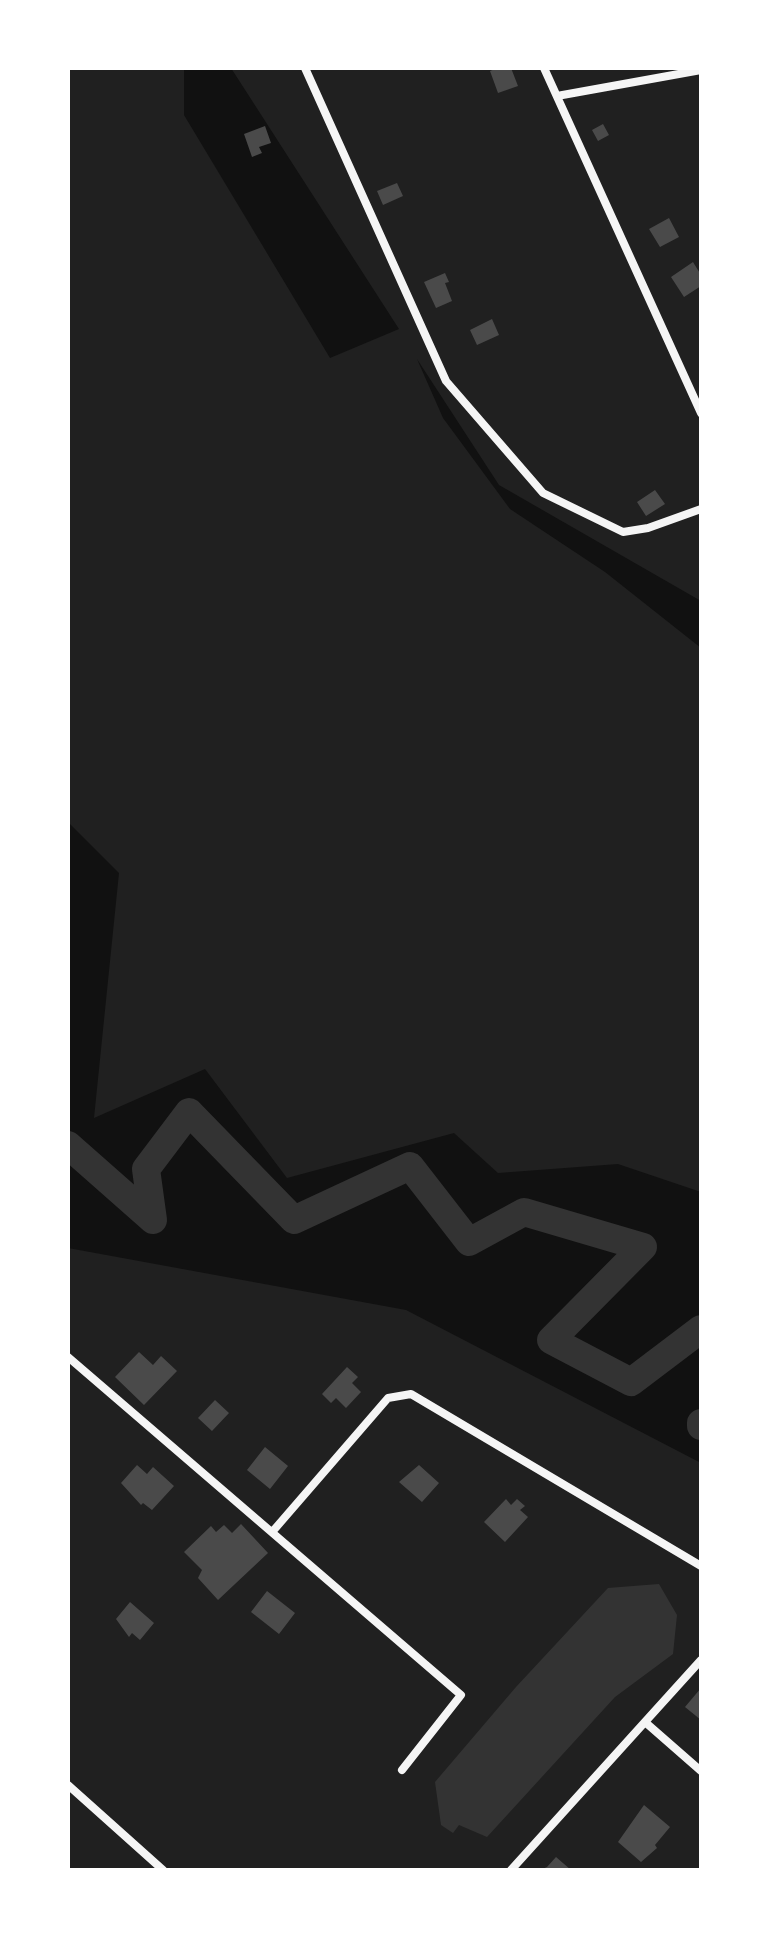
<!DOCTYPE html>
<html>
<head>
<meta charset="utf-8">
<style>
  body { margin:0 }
  #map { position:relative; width:769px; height:1938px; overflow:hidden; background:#111; font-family:Manrope,sans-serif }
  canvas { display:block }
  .frame { position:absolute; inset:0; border:70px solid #fff; pointer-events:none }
</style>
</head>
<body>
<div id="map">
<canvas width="769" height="1938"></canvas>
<div class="frame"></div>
</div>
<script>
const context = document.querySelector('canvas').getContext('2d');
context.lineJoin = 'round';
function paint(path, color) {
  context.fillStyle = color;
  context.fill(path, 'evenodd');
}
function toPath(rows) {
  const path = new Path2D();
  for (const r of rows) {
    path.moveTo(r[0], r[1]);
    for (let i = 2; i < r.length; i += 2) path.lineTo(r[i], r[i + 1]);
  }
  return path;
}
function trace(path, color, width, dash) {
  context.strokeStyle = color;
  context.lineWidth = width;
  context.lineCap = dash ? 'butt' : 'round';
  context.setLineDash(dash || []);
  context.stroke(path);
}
paint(toPath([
  [68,68,184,68,184,115,330,358,399,329,231,68,701,68,701,601,499,485,417,359,443,418,510,509,605,572,701,648,701,1192,618,1164,498,1173,454,1133,287,1178,205,1069,94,1118,119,873,68,822],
  [68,1248,406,1310,701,1463,701,1870,68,1870]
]), '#202020');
paint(toPath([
  [659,1584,677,1615,673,1654,615,1697,487,1837,459,1825,453,1833,441,1825,435,1782,516,1687,608,1588]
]), '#333');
trace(toPath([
  [68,1145,153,1220,146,1169,189,1112,294,1220,410,1166,469,1242,524,1212,643,1247,551,1340,631,1382,701,1329],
  [701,1423,701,1426]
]), '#333', 28);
paint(toPath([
  [497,68,511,68,518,86,498,93,490,71],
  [603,124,609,135,598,141,592,130],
  [265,126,271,143,259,147,262,153,252,157,244,134],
  [397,183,403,196,383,205,377,191],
  [669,218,679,237,660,247,649,229],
  [693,262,701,275,701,286,684,297,671,277],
  [445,273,449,282,445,283,452,301,436,308,424,282],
  [492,319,499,335,477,345,470,330],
  [655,490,665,504,646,516,637,502],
  [139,1352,153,1365,161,1356,177,1371,144,1405,115,1377],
  [347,1367,358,1377,352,1383,361,1392,346,1408,336,1398,331,1403,322,1394],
  [215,1400,229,1413,212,1431,198,1418],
  [265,1447,288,1466,270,1489,247,1470],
  [137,1465,147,1474,153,1467,174,1486,152,1510,143,1503,141,1505,121,1483],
  [419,1465,439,1483,422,1502,399,1482],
  [506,1499,511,1505,517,1499,525,1506,520,1510,528,1517,505,1542,484,1522],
  [241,1524,268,1553,218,1600,198,1578,202,1570,184,1552,211,1526,216,1532,224,1525,232,1533],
  [267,1591,295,1613,279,1634,251,1612],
  [130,1602,154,1623,140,1640,132,1633,129,1637,116,1619],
  [701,1688,701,1720,685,1707],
  [644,1805,670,1827,655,1845,657,1848,641,1862,618,1842],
  [556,1857,571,1870,540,1870,547,1867]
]), '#4a4a4a');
trace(toPath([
  [305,68,446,381,543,493,623,532,648,528,701,509],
  [544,68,701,413],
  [557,96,701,70],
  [68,1357,461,1695,402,1770],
  [273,1531,388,1398,411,1394,701,1566],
  [645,1722,701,1771],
  [68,1785,163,1870],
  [511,1870,701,1660]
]), '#f5f5f5', 8);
</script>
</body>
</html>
